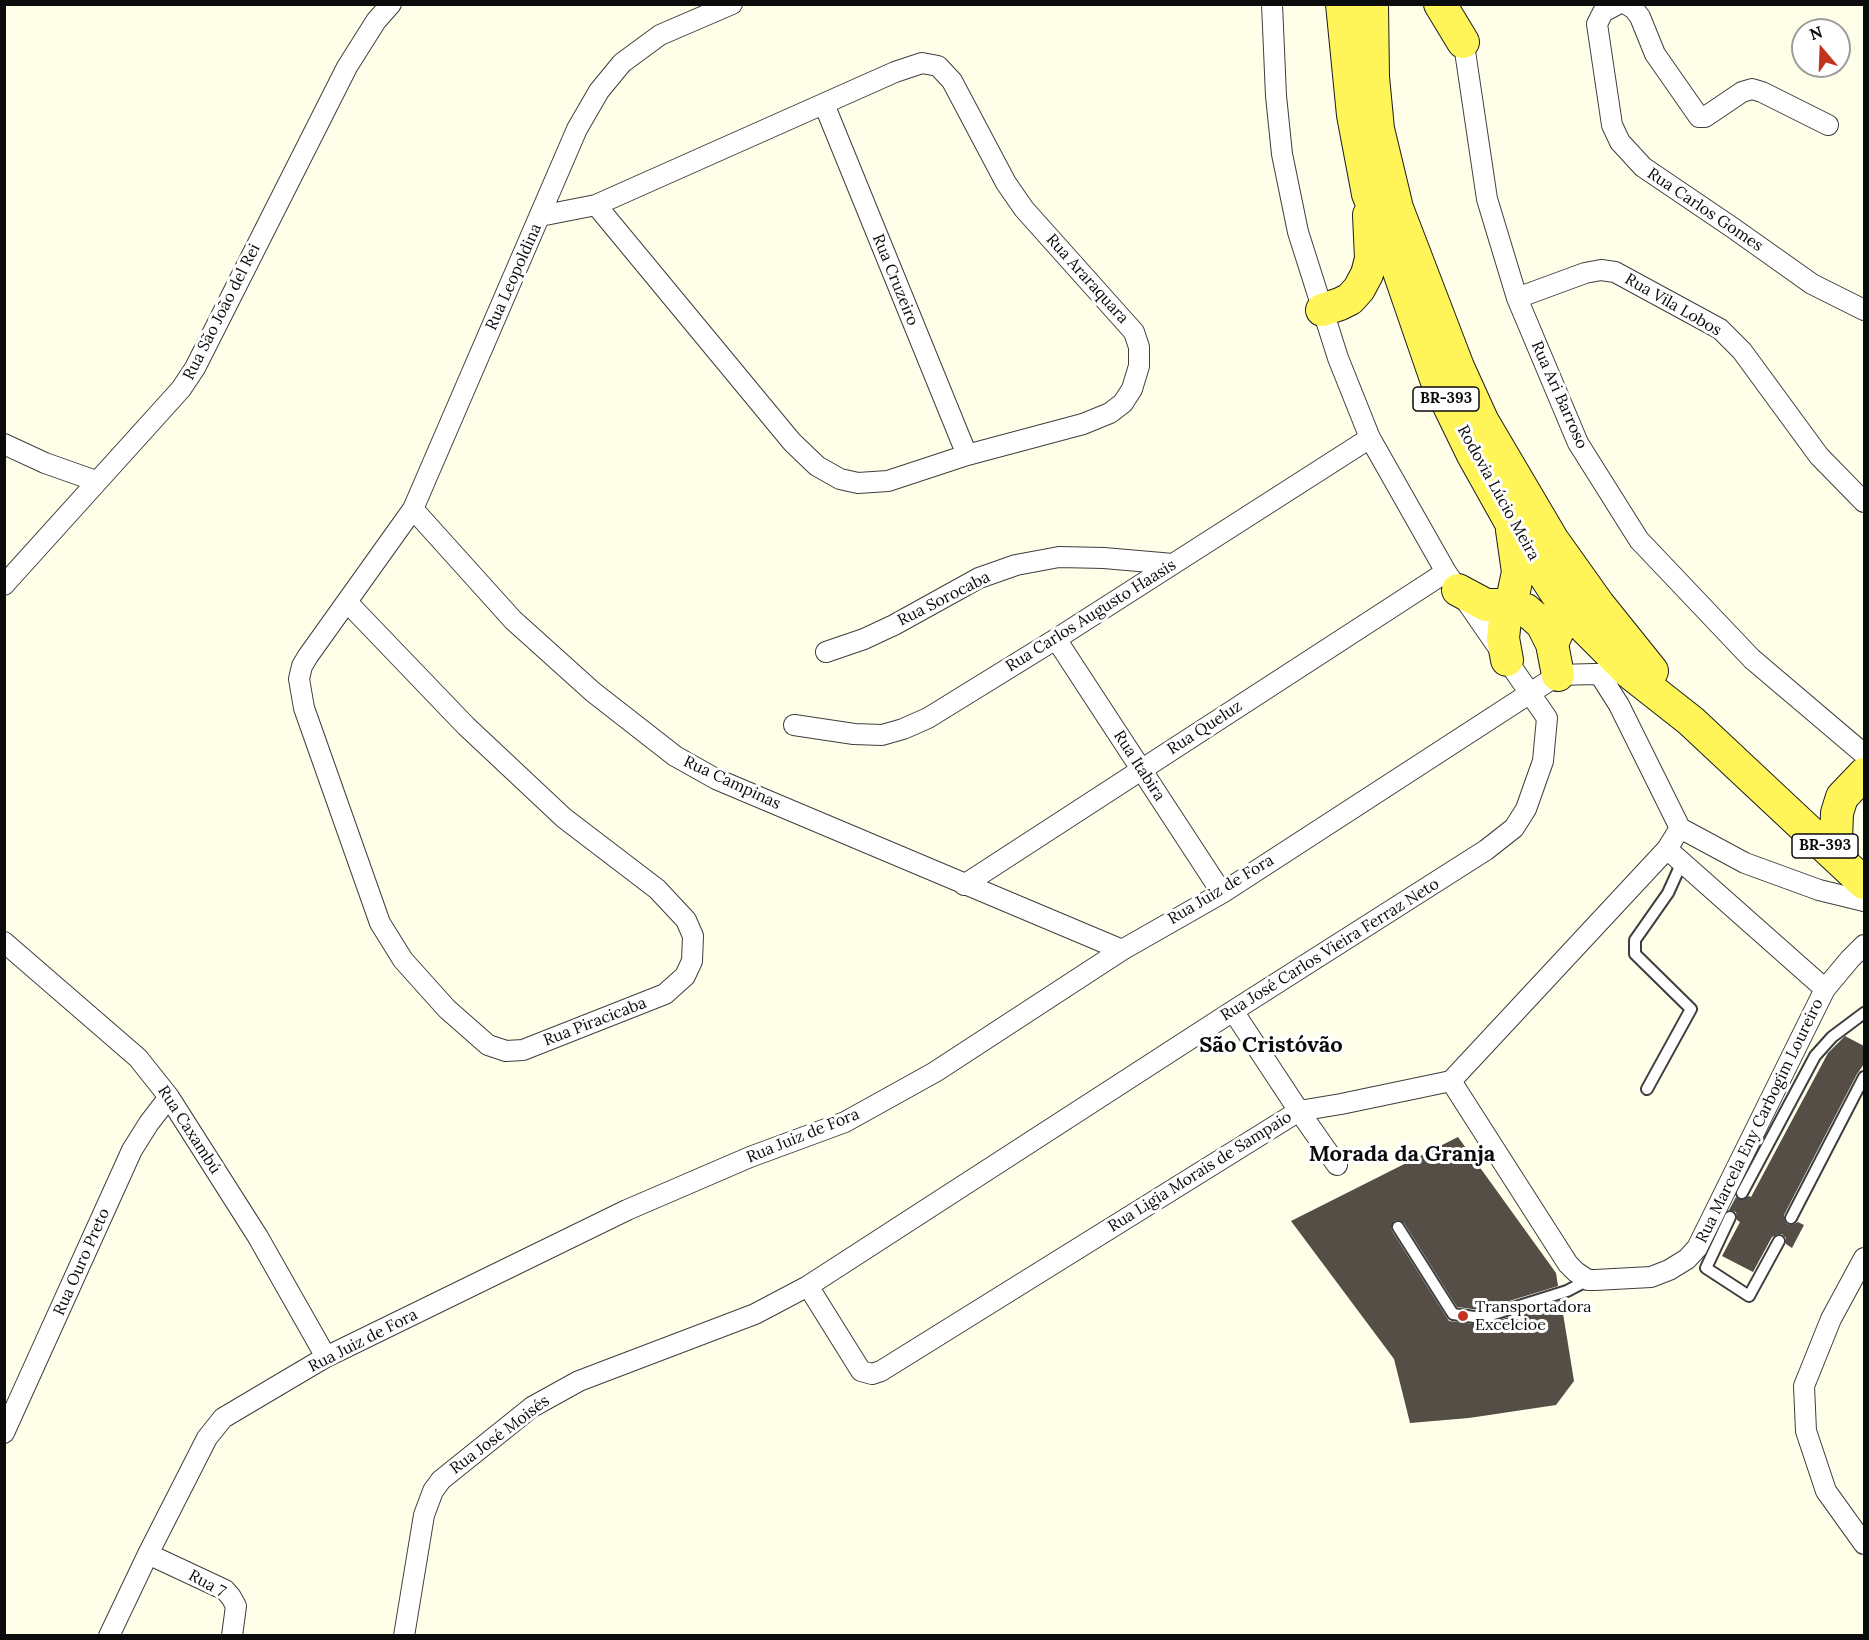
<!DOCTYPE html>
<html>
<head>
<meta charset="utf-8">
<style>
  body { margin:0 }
  #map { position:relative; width:1869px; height:1640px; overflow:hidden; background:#ffffe9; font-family:Lora,serif }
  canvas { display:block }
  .frame { position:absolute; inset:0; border:6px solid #0b0b0b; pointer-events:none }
  .north { position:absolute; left:1791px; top:18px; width:60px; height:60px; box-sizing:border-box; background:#fff; border:2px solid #9d9d9d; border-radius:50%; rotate:341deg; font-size:16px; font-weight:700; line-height:24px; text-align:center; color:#0b0b0b }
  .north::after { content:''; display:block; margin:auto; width:21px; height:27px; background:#c1331d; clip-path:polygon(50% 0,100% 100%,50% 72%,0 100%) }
</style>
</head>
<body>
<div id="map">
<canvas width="1869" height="1640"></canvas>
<div class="frame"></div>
<div class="north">N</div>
</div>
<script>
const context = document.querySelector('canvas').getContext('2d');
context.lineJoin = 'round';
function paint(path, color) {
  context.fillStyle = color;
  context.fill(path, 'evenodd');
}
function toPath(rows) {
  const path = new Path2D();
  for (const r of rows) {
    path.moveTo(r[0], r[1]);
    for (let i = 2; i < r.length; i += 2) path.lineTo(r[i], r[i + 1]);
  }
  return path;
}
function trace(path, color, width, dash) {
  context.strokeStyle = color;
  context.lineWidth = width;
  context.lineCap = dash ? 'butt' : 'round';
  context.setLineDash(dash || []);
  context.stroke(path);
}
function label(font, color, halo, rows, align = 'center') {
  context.font = font + ' Lora,serif';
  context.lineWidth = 6;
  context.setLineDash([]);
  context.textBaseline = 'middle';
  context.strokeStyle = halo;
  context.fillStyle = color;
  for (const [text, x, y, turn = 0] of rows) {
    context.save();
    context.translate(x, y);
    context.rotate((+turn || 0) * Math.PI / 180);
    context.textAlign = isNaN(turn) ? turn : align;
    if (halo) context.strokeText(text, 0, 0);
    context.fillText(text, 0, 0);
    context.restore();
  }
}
paint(toPath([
  [1845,1036,1864,1046,1864,1064,1857,1074,1784,1215,1784,1219,1787,1224,1792,1225,1798,1222,1804,1225,1792,1248,1786,1244,1786,1238,1782,1234,1778,1234,1772,1237,1753,1272,1722,1256,1740,1222,1737,1220,1736,1212,1729,1210,1736,1197,1742,1200,1749,1196,1751,1197,1828,1053],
  [1458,1137,1556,1273,1558,1286,1480,1310,1457,1307,1404,1223,1398,1220,1394,1221,1391,1227,1392,1231,1449,1321,1483,1325,1561,1301,1574,1381,1556,1405,1469,1418,1410,1423,1394,1359,1291,1221]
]), '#544e47');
const lane = toPath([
  [1647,1089,1691,1009,1635,954,1635,940,1668,893,1682,862],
  [1742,1193,1815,1056,1832,1037,1864,1013],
  [1730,1217,1706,1268,1749,1296,1779,1241],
  [1791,1218,1864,1077],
  [1398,1227,1453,1314,1481,1318,1567,1291,1588,1280]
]);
const street = toPath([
  [1618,4,1603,12,1597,24,1612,125,1620,142,1643,167,1733,228,1812,284,1864,310],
  [1626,4,1634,9,1640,17,1655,54,1699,117,1705,117,1742,92,1752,89,1762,92,1828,125],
  [1462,31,1487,199,1517,298,1578,443,1639,540,1752,659,1864,754],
  [824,104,967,455],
  [540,216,596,205,895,72,922,63,938,66,952,81,1006,183,1024,209,1134,332,1139,347,1139,366,1132,389,1123,403,1110,413,1083,424,967,455,888,481,858,483,840,479,817,466,792,442,596,205],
  [1517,298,1585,273,1601,270,1615,272,1720,329,1742,351,1819,456,1864,502],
  [4,444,45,463,96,481],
  [413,509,513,620,593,692,675,756,716,779,1122,950],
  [4,585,181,389,195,368,347,67,376,21,391,4],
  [347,602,466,726,564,818,657,889,686,920,693,936,692,961,685,976,665,994,523,1050,506,1051,488,1045,447,1009,403,960,380,923,304,708,299,679,302,666,308,656,413,509,577,129,599,91,622,63,660,35,732,4],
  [1056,639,1222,893],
  [826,652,864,639,894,625,979,578,1016,565,1059,557,1104,558,1173,564],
  [1600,675,1619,705,1680,828],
  [794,725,854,734,882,735,903,729,928,718,1056,639,1370,438],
  [1680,828,1745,863,1819,890,1864,901],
  [1667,849,1825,989],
  [964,885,1446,572],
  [4,942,138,1058,169,1097,258,1237,326,1357],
  [1233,1011,1299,1111,1337,1165],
  [1451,1081,1568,1264,1576,1272,1588,1280,1595,1280,1651,1277,1669,1270,1687,1259,1697,1248,1825,989,1850,959,1864,945],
  [1864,1258,1831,1319,1804,1386,1806,1431,1826,1491,1864,1544],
  [808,1286,861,1371,872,1374,881,1371,1299,1111,1341,1104,1451,1081,1667,849,1680,828],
  [4,1433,132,1150,149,1123,169,1097],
  [148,1554,225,1590,231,1597,236,1606,232,1636],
  [109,1636,148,1554,207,1438,223,1418,326,1357,627,1210,750,1157,845,1122,935,1072,1122,950,1222,893,1558,675,1630,673],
  [404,1636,424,1515,433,1491,441,1480,532,1407,579,1381,755,1314,808,1286,1233,1011,1486,850,1514,828,1526,809,1543,761,1547,718,1446,572,1370,438,1338,358,1298,232,1282,154,1276,96,1272,4]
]);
const primary = toPath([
  [1342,4,1353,115,1368,194,1395,260,1436,379,1473,455,1511,523,1567,610,1630,673,1691,721,1864,883],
  [1372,4,1373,77,1378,129,1397,208,1458,367,1483,422,1552,539,1599,605,1652,671],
  [1440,4,1463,42],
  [1322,310,1340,304,1350,299,1359,289,1367,274,1371,259,1369,215],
  [1458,590,1486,605,1511,605,1526,610,1542,624,1552,644],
  [1507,660,1503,638,1505,620,1511,605,1518,572,1512,530],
  [1558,675,1552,644,1567,610,1565,593],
  [1841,861,1836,840,1837,813,1842,797,1864,774]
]);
trace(lane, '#3e3e3e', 14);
trace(street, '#3e3e3e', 22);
trace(primary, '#1c1c1c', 34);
trace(lane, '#fff', 10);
trace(street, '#fff', 20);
trace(primary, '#fff559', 32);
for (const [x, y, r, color] of [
  [1463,1316,6,"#c1331d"]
]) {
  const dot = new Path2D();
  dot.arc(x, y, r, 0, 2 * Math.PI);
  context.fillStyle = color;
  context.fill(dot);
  trace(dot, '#fff', 2);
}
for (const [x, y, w] of [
  [1446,399,66],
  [1825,846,66]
]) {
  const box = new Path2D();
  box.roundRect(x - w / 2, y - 12, w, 24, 4.5);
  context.fillStyle = '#fff';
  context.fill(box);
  trace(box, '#0b0b0b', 1.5);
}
label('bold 15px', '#0b0b0b', null, [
  ["BR-393",1446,399],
  ["BR-393",1825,846]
]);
label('16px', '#0b0b0b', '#fff', [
  ["Rua Carlos Gomes",1705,210,34],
  ["Rua Leopoldina",514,277,-66],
  ["Rua Araraquara",1087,279,48],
  ["Rua Cruzeiro",895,280,68],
  ["Rua Vila Lobos",1673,305,30],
  ["Rua São João del Rei",222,312,-63],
  ["Rua Ari Barroso",1559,395,66],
  ["Rodovia Lúcio Meira",1498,493,61],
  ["Rua Sorocaba",944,599,-27],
  ["Rua Carlos Augusto Haasis",1091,616,-32],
  ["Rua Queluz",1205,728,-33],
  ["Rua Itabira",1139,766,57],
  ["Rua Campinas",732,783,25],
  ["Rua Juiz de Fora",1221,890,-31],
  ["Rua José Carlos Vieira Ferraz Neto",1330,950,-32],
  ["Rua Piracicaba",595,1022,-21],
  ["Rua Marcela Eny Carbogim Loureiro",1760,1121,-64],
  ["Rua Caxambú",189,1130,57],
  ["Rua Juiz de Fora",803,1136,-22],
  ["Rua Ligia Morais de Sampaio",1200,1172,-32],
  ["Rua Ouro Preto",82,1262,-66],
  ["Rua Juiz de Fora",363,1341,-27],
  ["Rua José Moisés",500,1435,-37],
  ["Rua 7",207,1584,29]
]);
label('16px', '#0b0b0b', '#fff', [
  ["Transportadora",1475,1307],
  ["Excelcioe",1475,1325]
], 'left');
label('bold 22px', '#0b0b0b', '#fff', [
  ["São Cristóvão",1271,1046],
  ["Morada da Granja",1402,1155]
]);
</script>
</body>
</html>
